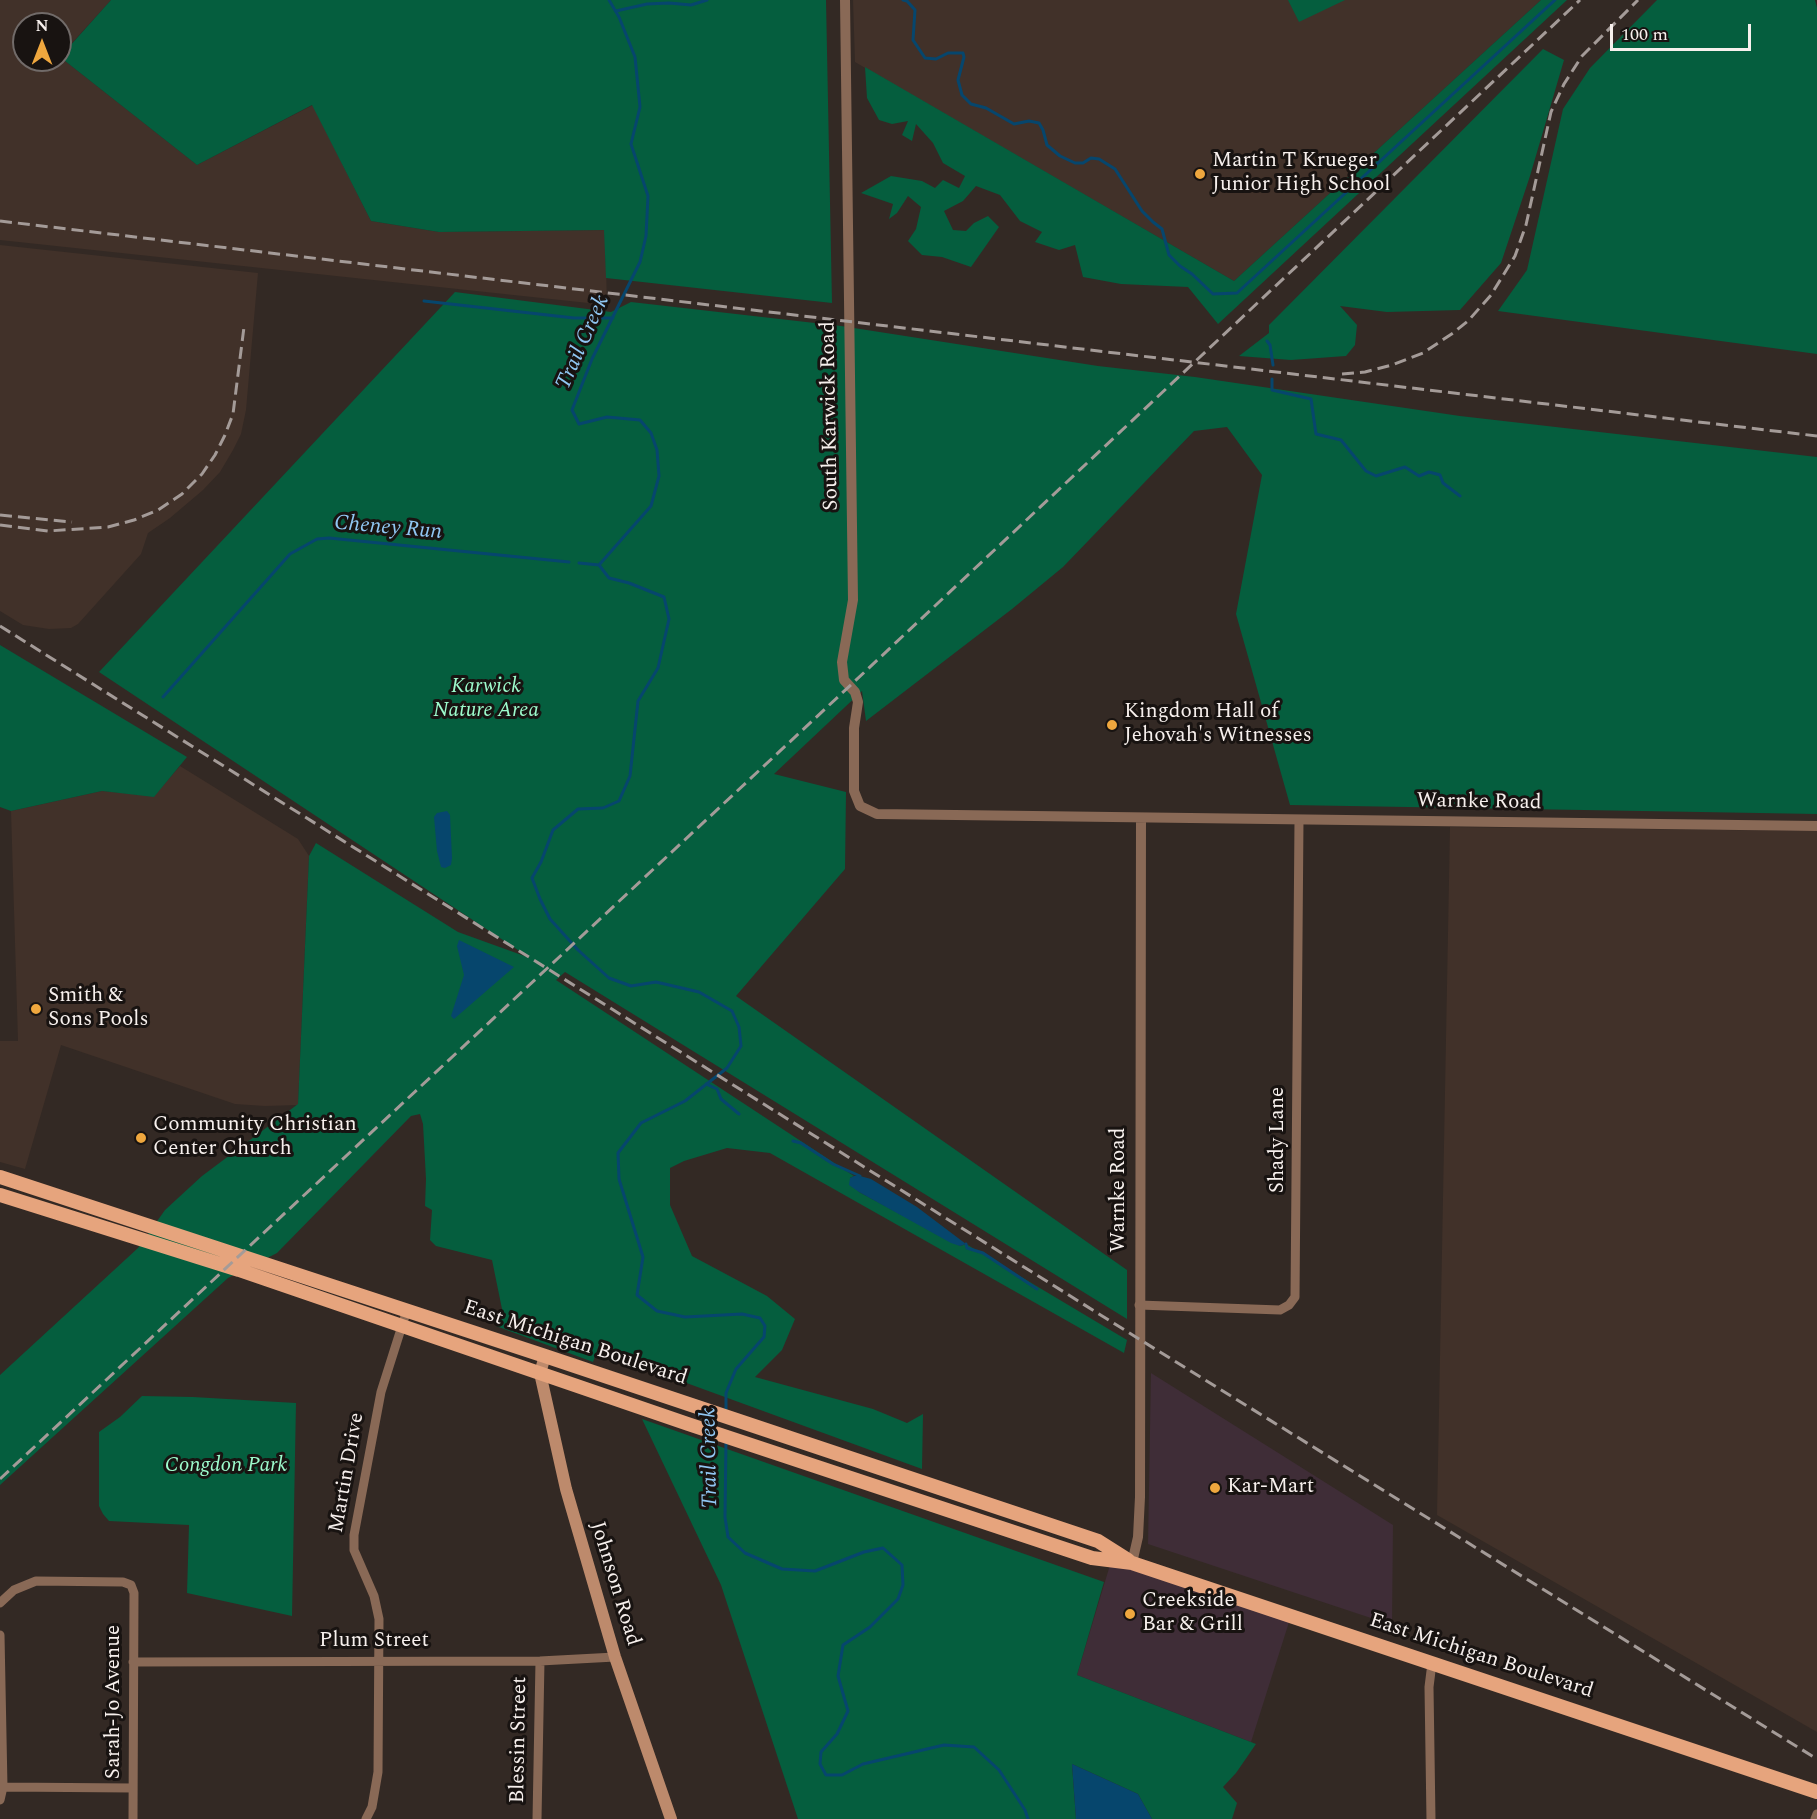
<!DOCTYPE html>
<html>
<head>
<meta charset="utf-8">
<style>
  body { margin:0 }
  #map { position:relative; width:1817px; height:1819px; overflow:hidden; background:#332924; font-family:Spectral,serif }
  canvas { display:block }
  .north { position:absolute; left:12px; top:12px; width:60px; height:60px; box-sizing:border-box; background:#181311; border:2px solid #716b69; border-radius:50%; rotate:0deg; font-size:16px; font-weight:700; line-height:24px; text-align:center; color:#f7f0ed }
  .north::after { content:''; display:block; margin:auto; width:21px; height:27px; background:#efa73e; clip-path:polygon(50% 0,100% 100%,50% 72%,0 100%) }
  .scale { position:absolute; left:1610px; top:24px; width:141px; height:27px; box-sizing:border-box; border:3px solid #f7f0ed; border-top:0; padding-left:8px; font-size:18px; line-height:21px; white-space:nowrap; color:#f7f0ed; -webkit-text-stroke:4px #181311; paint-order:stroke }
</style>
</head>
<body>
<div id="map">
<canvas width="1817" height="1819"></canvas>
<div class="north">N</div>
<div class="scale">100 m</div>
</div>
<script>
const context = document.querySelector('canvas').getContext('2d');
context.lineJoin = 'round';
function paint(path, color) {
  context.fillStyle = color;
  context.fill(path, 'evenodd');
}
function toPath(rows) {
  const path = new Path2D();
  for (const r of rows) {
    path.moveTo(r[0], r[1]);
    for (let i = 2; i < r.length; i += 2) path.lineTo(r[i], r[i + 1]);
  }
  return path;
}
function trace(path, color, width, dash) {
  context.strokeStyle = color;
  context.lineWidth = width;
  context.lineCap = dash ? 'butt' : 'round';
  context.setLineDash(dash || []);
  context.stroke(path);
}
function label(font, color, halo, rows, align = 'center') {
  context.font = font + ' Spectral,serif';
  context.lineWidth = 6;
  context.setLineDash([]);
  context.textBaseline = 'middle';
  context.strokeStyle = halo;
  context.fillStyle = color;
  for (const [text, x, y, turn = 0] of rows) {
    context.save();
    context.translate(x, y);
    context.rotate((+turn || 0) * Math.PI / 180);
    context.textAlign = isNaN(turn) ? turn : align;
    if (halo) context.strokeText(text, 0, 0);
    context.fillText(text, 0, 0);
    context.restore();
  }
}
paint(toPath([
  [1151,1373,1393,1525,1392,1625,1148,1544],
  [1110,1565,1130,1566,1290,1619,1251,1742,1077,1675]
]), '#3f2d37');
paint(toPath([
  [0,0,111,0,60,56,60,24,24,24,24,60,60,60,60,57,197,165,313,105,371,221,439,232,605,230,607,305,0,240],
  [853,0,1541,0,1234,281,855,62],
  [0,245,258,273,246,410,241,434,233,450,220,472,203,490,170,518,148,533,141,554,78,624,71,628,49,629,23,625,0,611],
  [180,766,298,839,309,856,298,1105,265,1106,235,1104,61,1045,25,1169,0,1162,0,1041,18,1041,11,811,102,791,154,796],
  [1450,827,1817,831,1817,1732,1437,1515]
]), '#413129');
paint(toPath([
  [111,0,826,0,832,303,606,278,604,230,439,232,371,221,312,105,197,165,60,57],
  [1288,0,1345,0,1299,22],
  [1541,0,1567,0,1218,324,1188,287,1121,284,1083,277,1075,245,1059,250,1035,242,1042,232,1020,221,1000,195,976,186,963,201,944,211,953,230,966,231,974,223,988,216,999,227,971,267,942,257,922,255,908,241,916,229,921,207,908,196,897,213,889,219,893,204,861,193,891,176,922,181,935,188,943,180,959,188,965,176,943,163,933,143,916,124,912,141,902,135,908,121,892,124,879,120,867,98,865,67,1234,281],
  [1657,0,1815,0,1817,8,1817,354,1498,311,1527,270,1563,109,1590,68],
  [1543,49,1564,60,1530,176,1501,263,1460,310,1387,312,1340,306,1357,325,1355,345,1346,356,1291,360,1239,356,1269,333,1269,325],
  [455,292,611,312,631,302,841,326,1098,366,1195,377,1460,416,1817,457,1817,814,1290,805,1236,614,1262,475,1227,427,1194,431,1063,567,1012,609,866,721,862,691,774,774,846,792,845,869,736,996,1127,1270,1127,1319,565,972,556,980,854,1176,850,1178,859,1192,960,1246,966,1244,1127,1340,1124,1353,770,1153,727,1148,684,1161,670,1168,670,1205,692,1256,767,1296,795,1319,782,1350,755,1377,873,1409,907,1423,923,1414,922,1469,618,1358,620,1352,599,1345,593,1362,496,1326,502,1309,492,1260,436,1246,430,1240,432,1210,425,1206,426,1179,423,1124,420,1114,411,1116,277,1253,228,1278,0,1485,0,1375,138,1248,165,1210,202,1176,298,1104,309,856,316,843,458,932,530,958,99,672],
  [0,645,187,757,154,797,102,791,11,811,0,807],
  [142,1396,193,1397,296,1403,292,1616,187,1593,189,1525,109,1521,103,1514,99,1506,99,1432,120,1417],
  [642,1419,1104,1582,1077,1675,1256,1744,1236,1773,1223,1787,1237,1803,1232,1819,1152,1819,1138,1794,1072,1764,1076,1819,798,1819,721,1585]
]), '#055e3e');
paint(toPath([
  [447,811,450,815,452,858,451,865,445,868,441,867,437,851,434,817,437,813],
  [459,940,514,967,454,1019,451,1016,464,975,457,946],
  [854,1176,860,1176,871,1179,917,1207,966,1244,960,1246,951,1243,859,1192,849,1185,850,1178],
  [1072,1764,1138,1794,1152,1819,1076,1819]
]), '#06466d');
trace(toPath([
  [609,0,619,17,635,57,640,107,631,144,648,196,646,236,640,262,592,359,572,410,579,424,607,417,640,420,651,433,657,450,659,476,651,506,599,565,609,578,629,583,664,597,669,619,658,668,638,701,630,776,619,801,603,808,578,809,553,830,541,862,532,878,540,899,550,919,578,950,609,978,631,986,656,982,699,992,732,1011,739,1027,741,1046,727,1068,685,1101,641,1123,618,1153,619,1179,643,1257,637,1295,657,1311,685,1317,742,1314,760,1318,765,1326,764,1337,736,1369,726,1393,726,1413],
  [903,0,907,1,915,10,913,40,925,58,936,59,948,53,963,53,964,57,958,80,962,95,971,104,986,108,1014,124,1029,121,1039,123,1043,130,1047,145,1060,156,1075,163,1083,163,1091,158,1099,159,1115,169,1142,211,1153,222,1162,229,1169,255,1180,266,1192,274,1213,294,1237,293,1555,0],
  [616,11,647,4,669,3,691,5,707,0],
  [424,301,574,318,613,318],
  [1267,341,1270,345,1273,365],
  [1272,379,1272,390,1311,399,1316,434,1341,440,1366,471,1376,476,1405,467,1419,476,1429,472,1440,475,1443,483,1460,496],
  [579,563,599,565],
  [163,697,290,554,317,539,329,538,569,562],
  [706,1084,717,1089,721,1099,739,1114],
  [793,1141,801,1143,833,1164,860,1176],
  [966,1244,967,1248,983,1253,1037,1289],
  [726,1440,725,1517,728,1537,745,1553,782,1569,815,1571,864,1552,883,1548,902,1565,903,1585,898,1599,870,1627,843,1645,838,1676,848,1711,837,1734,821,1752,820,1764,826,1775,842,1775,863,1764,944,1745,974,1747,999,1770,1025,1810,1028,1819]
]), '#06466d', 3);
trace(toPath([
  [1139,1305,1280,1310,1289,1305,1295,1297,1299,820],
  [0,1603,14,1590,36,1581,123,1582,131,1585,134,1593,133,1819],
  [0,1635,3,1787],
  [133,1662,540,1661,615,1657],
  [0,1800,3,1787,133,1788],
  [366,1819,372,1807,378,1772,379,1619,374,1596,354,1550,354,1535,381,1392,407,1310],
  [537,1819,540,1661],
  [1431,1819,1429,1687,1432,1663],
  [1815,1819,1817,1814]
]), '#896956', 9);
trace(toPath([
  [845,0,853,600,842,662,844,680,855,692,858,702,854,728,854,791,860,806,877,814,1817,826],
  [1132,1563,1138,1537,1140,1497,1141,818]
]), '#896956', 10);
trace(toPath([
  [545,1356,540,1373,566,1489,615,1657,671,1819]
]), '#bd8a6c', 12);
trace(toPath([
  [0,1177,545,1356,1098,1541,1128,1560],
  [0,1195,239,1270,688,1424,1092,1558,1132,1563,1817,1792]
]), '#e6a47d', 14);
trace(toPath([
  [0,221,1817,436],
  [1342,374,1365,372,1392,365,1423,353,1453,333,1468,321,1491,295,1515,256,1526,225,1551,112,1564,84,1582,56,1638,0],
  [0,515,72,522],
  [0,525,48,531,108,527,134,520,158,510,182,494,202,474,215,455,225,435,233,414,244,327],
  [0,626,1139,1339,1817,1759],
  [0,1479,855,681,1580,0]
]), '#a49b98', 3, [12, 6]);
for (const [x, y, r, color] of [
  [1200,174,6,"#efa73e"],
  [1112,725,6,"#efa73e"],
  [36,1009,6,"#efa73e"],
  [141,1138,6,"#efa73e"],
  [1215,1488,6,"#efa73e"],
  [1130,1614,6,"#efa73e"]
]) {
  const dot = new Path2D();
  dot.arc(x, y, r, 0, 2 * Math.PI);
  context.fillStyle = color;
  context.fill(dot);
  trace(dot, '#181311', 2);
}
label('21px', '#f7f0ed', '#181311', [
  ["Martin T Krueger",1212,162],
  ["Junior High School",1212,186],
  ["Kingdom Hall of",1124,713],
  ["Jehovah's Witnesses",1124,737],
  ["Smith &",48,997],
  ["Sons Pools",48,1021],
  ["Community Christian",153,1126],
  ["Center Church",153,1150],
  ["Kar-Mart",1227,1488],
  ["Creekside",1142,1602],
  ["Bar & Grill",1142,1626]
], 'left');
label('21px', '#f7f0ed', '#181311', [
  ["South Karwick Road",831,416,-91],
  ["Warnke Road",1479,803,1],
  ["Shady Lane",1279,1140,-90],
  ["Warnke Road",1120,1190,-90],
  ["East Michigan Boulevard",575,1344,18],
  ["Martin Drive",348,1473,-80],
  ["Johnson Road",614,1584,73],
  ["Plum Street",374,1642],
  ["East Michigan Boulevard",1481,1657,18],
  ["Sarah-Jo Avenue",115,1702,-90],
  ["Blessin Street",520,1740,-89]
]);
label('italic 21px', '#9dfccd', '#181311', [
  ["Karwick",486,688],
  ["Nature Area",486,712],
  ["Congdon Park",226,1467]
]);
label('italic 22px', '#90c7f3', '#181311', [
  ["Trail Creek",584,343,-66],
  ["Cheney Run",388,529,5],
  ["Trail Creek",711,1458,-91]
]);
</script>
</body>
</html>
